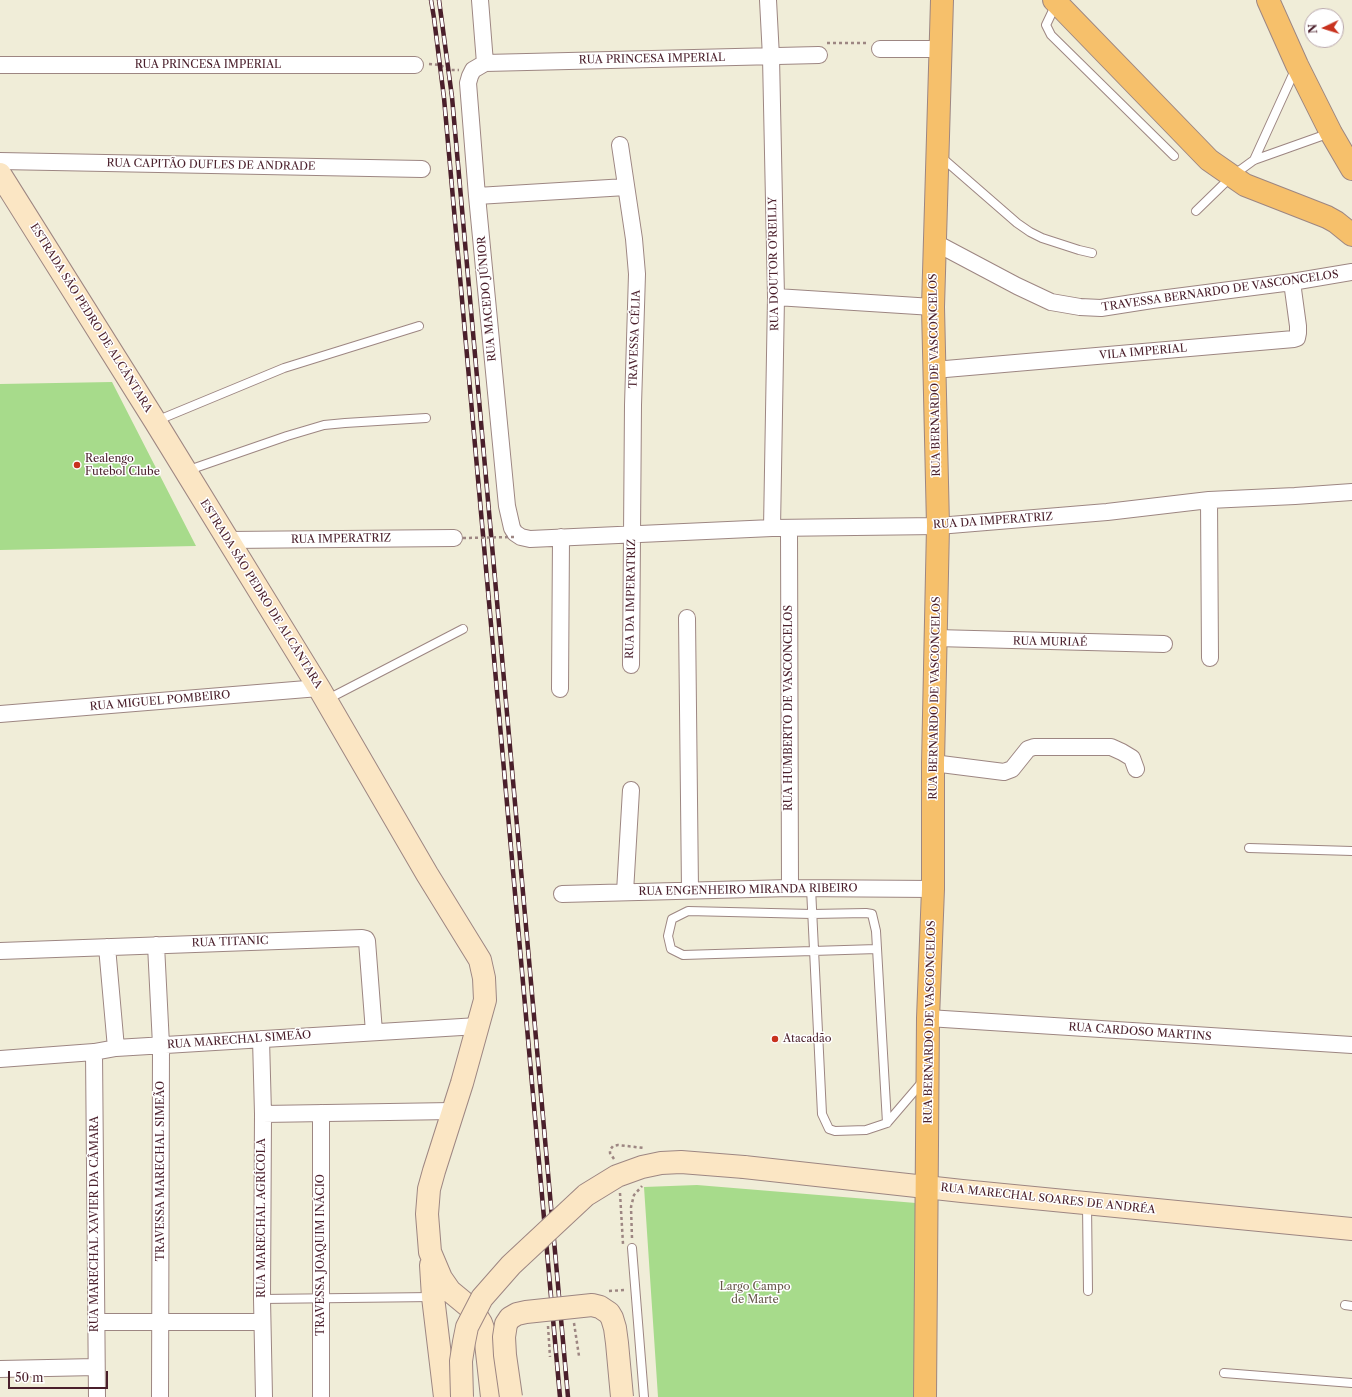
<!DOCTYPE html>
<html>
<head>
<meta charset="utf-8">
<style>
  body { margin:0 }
  #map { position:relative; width:1352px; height:1397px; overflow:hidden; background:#f0edd8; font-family:"Libre Caslon Text",serif }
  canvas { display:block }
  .north { position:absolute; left:1304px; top:8px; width:40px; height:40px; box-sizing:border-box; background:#fff; border:1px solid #b7a5aa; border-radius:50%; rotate:266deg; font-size:11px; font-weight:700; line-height:16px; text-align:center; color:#4a1f2b }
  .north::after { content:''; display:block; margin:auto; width:14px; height:18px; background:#c8321e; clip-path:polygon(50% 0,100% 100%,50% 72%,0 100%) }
  .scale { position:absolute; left:8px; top:1371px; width:100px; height:18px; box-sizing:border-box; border:2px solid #4a1f2b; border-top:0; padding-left:5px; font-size:12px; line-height:14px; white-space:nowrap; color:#4a1f2b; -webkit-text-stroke:3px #fff; paint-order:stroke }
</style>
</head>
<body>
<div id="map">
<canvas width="1352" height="1397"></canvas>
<div class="north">N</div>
<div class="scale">50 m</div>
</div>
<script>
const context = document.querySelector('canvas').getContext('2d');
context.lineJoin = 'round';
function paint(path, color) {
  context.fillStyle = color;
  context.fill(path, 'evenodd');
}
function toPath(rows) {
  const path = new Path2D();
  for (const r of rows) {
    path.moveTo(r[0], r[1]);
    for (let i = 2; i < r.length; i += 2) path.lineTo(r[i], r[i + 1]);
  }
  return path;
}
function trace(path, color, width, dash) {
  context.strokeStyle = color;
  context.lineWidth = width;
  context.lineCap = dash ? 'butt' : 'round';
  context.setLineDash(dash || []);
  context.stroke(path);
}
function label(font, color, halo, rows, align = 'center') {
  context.font = font + ' "Libre Caslon Text",serif';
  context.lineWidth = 3;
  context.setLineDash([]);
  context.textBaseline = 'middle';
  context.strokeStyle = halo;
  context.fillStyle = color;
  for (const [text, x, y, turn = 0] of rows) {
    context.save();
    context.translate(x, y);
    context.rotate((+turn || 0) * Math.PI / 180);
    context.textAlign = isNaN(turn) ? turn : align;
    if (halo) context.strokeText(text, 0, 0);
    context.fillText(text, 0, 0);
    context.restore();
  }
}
paint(toPath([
  [112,382,196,546,0,550,0,384],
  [697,1185,916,1203,915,1397,658,1397,644,1187]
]), '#a7db8b');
const lane = toPath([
  [1056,4,1046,25,1051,35,1174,156],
  [940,156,1017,223,1030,232,1042,238,1079,250,1092,253],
  [1254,160,1295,70],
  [1196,211,1232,176,1254,160,1330,133],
  [156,421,284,368,419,326],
  [186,471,287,436,324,425,345,423,426,418],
  [326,700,463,629],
  [1249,848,1352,851],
  [811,888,822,1114,829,1129,835,1131,866,1130,887,1123,923,1081],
  [877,949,683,955,671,949,668,936,672,919,688,911,812,914,866,913,872,914,876,931,887,1123],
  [1087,1204,1088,1291],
  [632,1248,644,1397],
  [262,1299,433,1297],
  [1345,1305,1352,1306],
  [1224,1373,1352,1383]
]);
const street = toPath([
  [480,0,485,63],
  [768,0,771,57,776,297,772,528],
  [880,49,941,49],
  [819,55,485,63,473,70,470,76,468,83,477,196,507,506,512,528,515,533,521,537,530,539,772,528,938,526,1107,512,1209,500,1295,496,1352,492],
  [0,65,415,65],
  [620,145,634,239,637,274,633,405,631,665],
  [0,161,422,169],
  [477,196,626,187],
  [934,242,1017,286,1051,302,1080,307,1101,308,1152,300,1292,282,1352,272],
  [776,297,933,307],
  [934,370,1294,339,1297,338,1298,333,1298,326,1292,282],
  [1209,500,1210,658],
  [789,529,790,888],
  [228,540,454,538],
  [687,618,690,890],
  [936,638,1164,644],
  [560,689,561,537],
  [0,714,319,688],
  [933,763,1004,772,1012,769,1028,749,1034,747,1111,747,1122,752,1132,758,1136,769],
  [625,892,631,790],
  [562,894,790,888,933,889],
  [156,945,161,1045,160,1397],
  [107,947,116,1048],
  [0,951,362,938,366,939,367,941,374,1032],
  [928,1018,1352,1045],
  [261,1039,263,1114,262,1299,264,1397],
  [94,1052,97,1397],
  [0,1059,94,1052,116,1048,478,1026],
  [321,1113,321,1397],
  [263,1114,452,1111],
  [96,1322,262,1322],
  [0,1369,96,1367]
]);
const secondary = toPath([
  [0,174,155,421,319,688,427,874,480,960,484,978,485,1000,462,1083,434,1171,429,1189,427,1214,430,1252,441,1278,450,1291,473,1310,481,1323,485,1334,492,1397],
  [744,1167,962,1191,1352,1229],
  [431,1265,433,1297,445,1397]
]);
const primary = toPath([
  [1054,0,1209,160,1245,185,1327,217,1336,222,1352,235],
  [1268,0,1297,65,1331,133,1352,169],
  [925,1397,928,1018,933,889,933,763,938,526,933,307,942,0]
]);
trace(lane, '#9d8682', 10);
trace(street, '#9d8682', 18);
trace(secondary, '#9d8682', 24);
trace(primary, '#9d8682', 24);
trace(toPath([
  [827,43,866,43,868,44],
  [429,64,440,65,449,70,459,70],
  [614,1159,610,1153,610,1150,613,1146,618,1145,644,1148],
  [620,1193,623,1244],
  [632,1238,631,1207,634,1195,642,1186],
  [609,1291,625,1290,625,1289],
  [574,1323,579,1356],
  [548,1326,550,1357]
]), '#9d8682', 2.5, [3, 3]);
trace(lane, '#fff', 8);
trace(street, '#fff', 16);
trace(secondary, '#fbe6c4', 22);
trace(primary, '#f6c06b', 22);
const rail = toPath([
  [431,0,434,18,444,98,560,1397],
  [439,0,452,97,568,1397]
]);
trace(rail, '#4a1f2b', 4.5);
trace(rail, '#fff', 3, [9]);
const secondaryBridge = toPath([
  [462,1397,461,1361,464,1342,467,1327,482,1298,511,1265,586,1195,617,1176,642,1167,661,1163,681,1162,744,1167],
  [511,1397,505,1355,504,1337,506,1324,510,1318,517,1314,526,1312,592,1305,600,1307,609,1313,612,1318,615,1328,617,1343,622,1397]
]);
trace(secondaryBridge, '#9d8682', 24, []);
trace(toPath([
  [463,538,514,537]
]), '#9d8682', 2.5, [3, 3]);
trace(secondaryBridge, '#fbe6c4', 22);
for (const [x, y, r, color] of [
  [77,465,4,"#c8321e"],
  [775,1039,4,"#c8321e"]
]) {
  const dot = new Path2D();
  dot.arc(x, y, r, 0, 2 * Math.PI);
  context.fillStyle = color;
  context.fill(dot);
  trace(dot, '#fff', 1.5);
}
label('11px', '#4a1f2b', '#fff', [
  ["RUA PRINCESA IMPERIAL",652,59,-1],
  ["RUA PRINCESA IMPERIAL",208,65],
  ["RUA CAPITÃO DUFLES DE ANDRADE",211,165,1],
  ["RUA DOUTOR O'REILLY",774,264,-91],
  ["TRAVESSA BERNARDO DE VASCONCELOS",1220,291,-8],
  ["RUA MACEDO JÚNIOR",487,299,-95],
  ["ESTRADA SÃO PEDRO DE ALCÂNTARA",91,318,58],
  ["TRAVESSA CÉLIA",635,339,-88],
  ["VILA IMPERIAL",1143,352,-5],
  ["RUA BERNARDO DE VASCONCELOS",935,375,-91],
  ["RUA DA IMPERATRIZ",993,521,-4],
  ["RUA IMPERATRIZ",341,539,-1],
  ["ESTRADA SÃO PEDRO DE ALCÂNTARA",261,594,58],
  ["RUA DA IMPERATRIZ",631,599,-89],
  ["RUA MURIAÉ",1050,642,1],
  ["RUA BERNARDO DE VASCONCELOS",935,698,-89],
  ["RUA MIGUEL POMBEIRO",160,701,-5],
  ["RUA HUMBERTO DE VASCONCELOS",789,708,-90],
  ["RUA ENGENHEIRO MIRANDA RIBEIRO",748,890,-1],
  ["RUA TITANIC",230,942,-2],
  ["RUA BERNARDO DE VASCONCELOS",930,1022,-89],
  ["RUA CARDOSO MARTINS",1140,1032,4],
  ["RUA MARECHAL SIMEÃO",239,1040,-4],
  ["TRAVESSA MARECHAL SIMEÃO",161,1171,-90],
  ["RUA MARECHAL SOARES DE ANDRÉA",1048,1199,6],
  ["RUA MARECHAL AGRÍCOLA",262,1218,-90],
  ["RUA MARECHAL XAVIER DA CÂMARA",95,1224,-90],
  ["TRAVESSA JOAQUIM INÁCIO",321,1255,-90]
]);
label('11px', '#4a1f2b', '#fff', [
  ["Realengo",85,459],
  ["Futebol Clube",85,472],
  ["Atacadão",783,1039]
], 'left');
label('11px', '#665748', '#fff', [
  ["Largo Campo",755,1287],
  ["de Marte",755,1300]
]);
</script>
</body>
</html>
